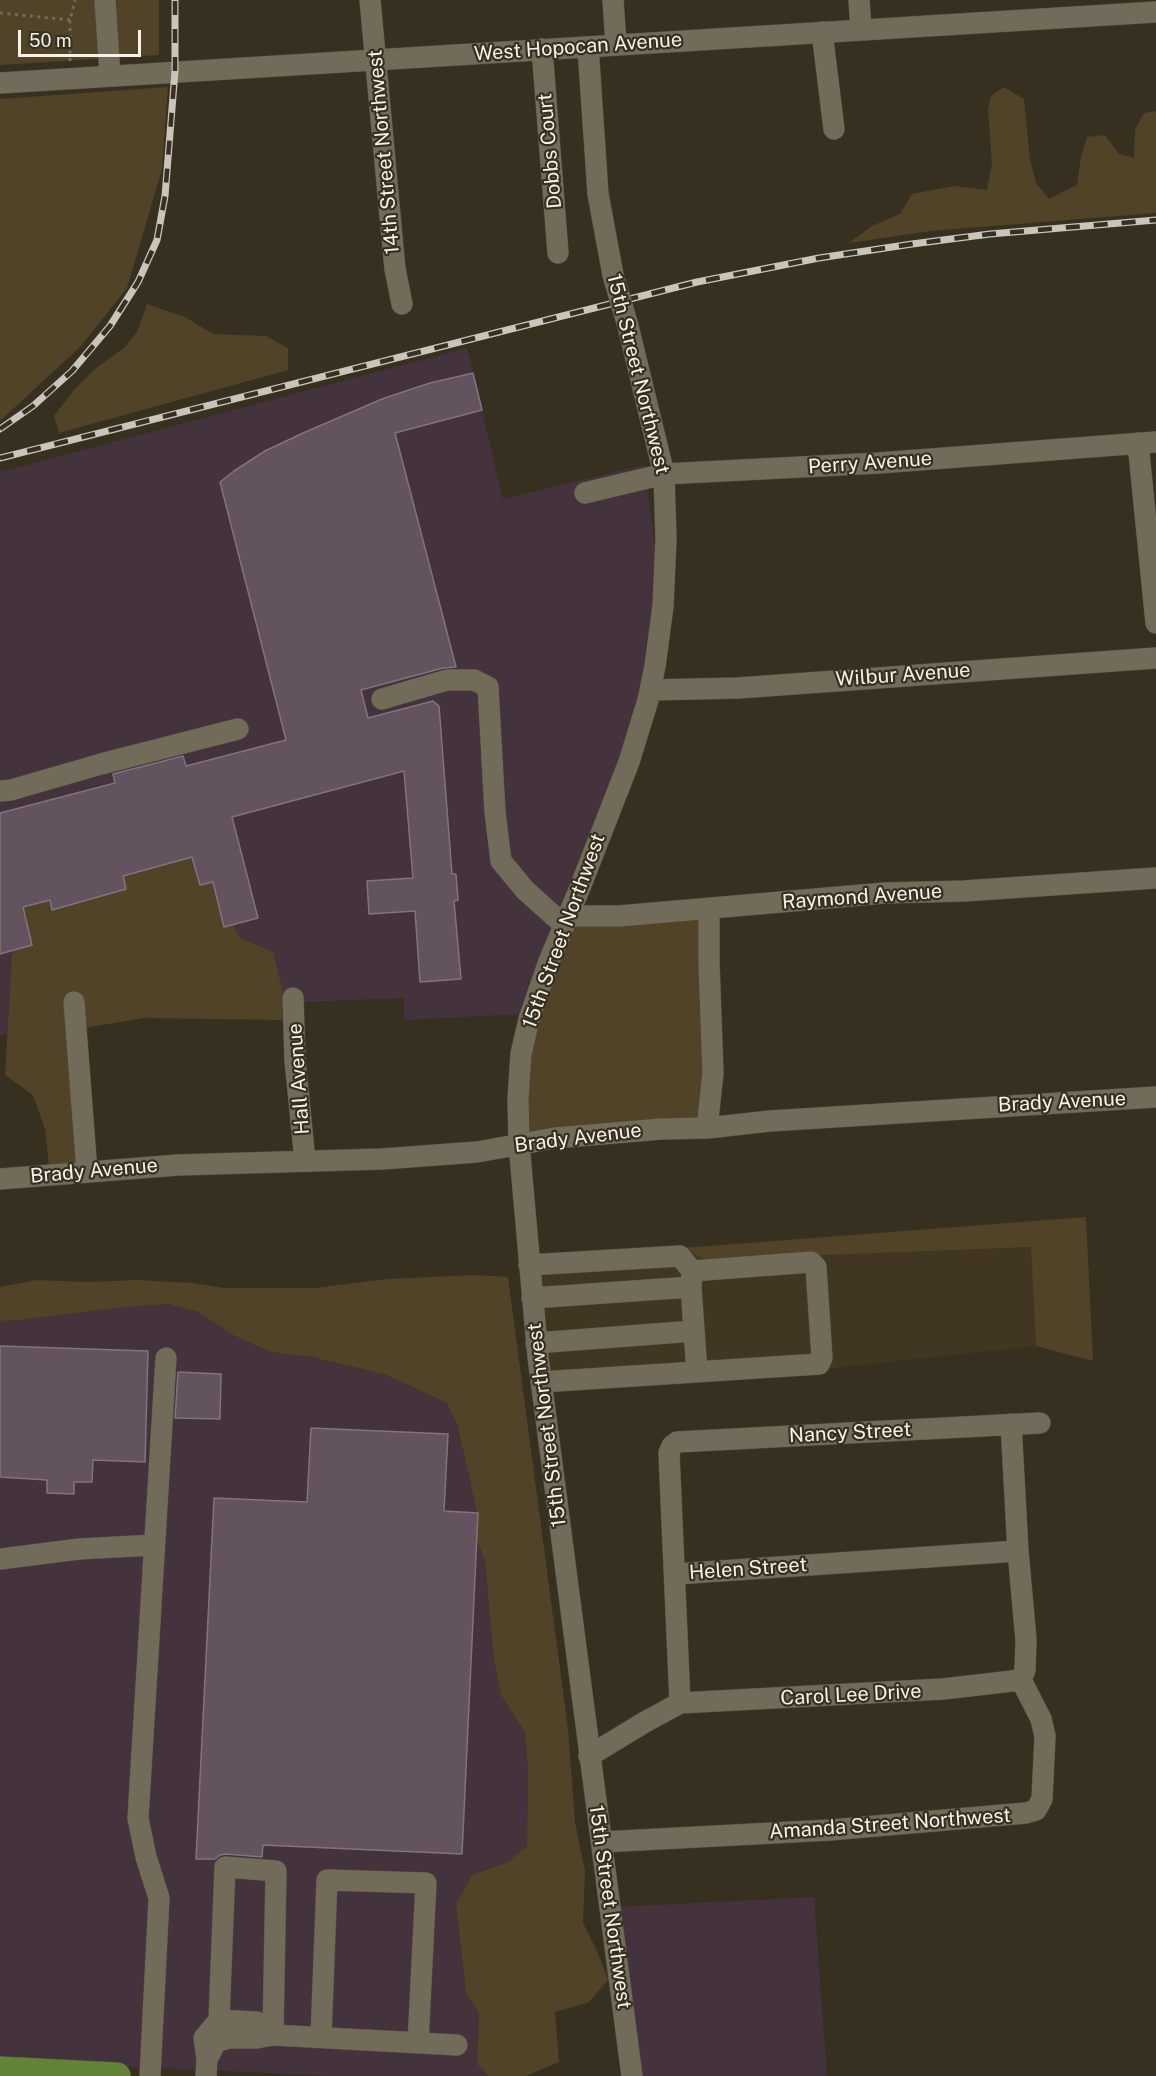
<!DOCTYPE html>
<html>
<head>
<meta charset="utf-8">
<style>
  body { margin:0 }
  #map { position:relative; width:1156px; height:2076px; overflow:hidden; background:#373021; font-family:"Public Sans",sans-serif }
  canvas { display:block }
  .scale { position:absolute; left:18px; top:30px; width:123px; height:27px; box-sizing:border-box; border:3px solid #f6f2e9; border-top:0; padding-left:8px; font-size:18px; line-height:21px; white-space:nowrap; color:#f6f2e9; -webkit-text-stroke:4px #373021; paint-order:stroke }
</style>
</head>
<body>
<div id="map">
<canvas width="1156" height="2076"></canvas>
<div class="scale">50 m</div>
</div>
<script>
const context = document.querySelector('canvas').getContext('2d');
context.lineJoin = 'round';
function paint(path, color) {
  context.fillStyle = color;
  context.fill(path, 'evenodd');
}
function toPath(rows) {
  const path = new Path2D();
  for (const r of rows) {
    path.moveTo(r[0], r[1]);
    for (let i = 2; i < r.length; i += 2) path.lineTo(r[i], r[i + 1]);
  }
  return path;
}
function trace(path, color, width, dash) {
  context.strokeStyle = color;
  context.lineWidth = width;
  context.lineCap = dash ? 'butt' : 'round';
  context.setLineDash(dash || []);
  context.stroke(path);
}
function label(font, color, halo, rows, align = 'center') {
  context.font = font + ' "Public Sans",sans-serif';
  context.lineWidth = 4.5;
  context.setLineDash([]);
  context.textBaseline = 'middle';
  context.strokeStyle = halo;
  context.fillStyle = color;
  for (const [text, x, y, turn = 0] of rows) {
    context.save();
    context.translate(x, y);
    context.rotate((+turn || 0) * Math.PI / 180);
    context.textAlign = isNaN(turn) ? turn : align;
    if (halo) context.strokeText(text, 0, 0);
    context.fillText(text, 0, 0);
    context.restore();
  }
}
paint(toPath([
  [1032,1247,1036,1346,752,1377,550,1392,533,1254,683,1248,706,1260]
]), '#403621');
paint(toPath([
  [467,348,503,499,644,465,655,547,651,645,634,711,619,759,523,1014,404,1020,404,998,282,1003,282,989,257,945,240,938,224,927,213,883,200,885,123,876,126,889,52,910,23,907,32,945,12,951,7,1034,0,1035,0,472],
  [169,1304,198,1312,235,1336,271,1352,311,1357,384,1374,447,1403,458,1427,478,1517,477,1540,485,1561,493,1653,515,1713,525,1732,528,1773,527,1846,508,1862,472,1875,456,1904,466,1993,479,2013,477,2064,489,2076,335,2076,0,2061,0,1321,20,1320,125,1307],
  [814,1897,827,2076,637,2076,614,1907]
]), '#44323c');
paint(toPath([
  [0,0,159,0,159,55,0,65],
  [168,87,162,169,127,288,81,346,0,421,0,99],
  [1004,87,1024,99,1030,159,1036,183,1049,199,1077,185,1081,156,1087,137,1105,135,1119,154,1134,158,1135,130,1144,113,1156,111,1156,213,930,231,849,243,872,226,900,214,912,194,954,186,987,190,992,164,988,109,991,96],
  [147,304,185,317,213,334,266,336,288,348,288,370,59,433,54,416,74,390,96,368,125,347,137,332],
  [192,857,200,885,213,882,224,927,233,925,240,938,273,952,282,989,282,1020,145,1018,76,1029,87,1172,50,1175,45,1129,33,1095,5,1075,12,951,32,945,23,907,48,896,53,910,126,889,123,876],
  [705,915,703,1125,524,1137,527,1055,570,920],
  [1086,1217,1093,1361,1036,1346,1031,1247,706,1260,683,1248],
  [477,1275,508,1277,568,1729,575,1822,585,1871,583,1923,597,1951,608,1980,589,2002,555,2012,559,2062,526,2076,489,2076,477,2064,479,2013,466,1993,456,1904,472,1875,508,1862,527,1846,528,1773,525,1732,501,1695,493,1653,485,1561,477,1540,478,1517,458,1427,447,1403,384,1374,311,1357,271,1352,235,1336,198,1312,169,1304,125,1307,20,1320,0,1321,0,1287,37,1280,87,1282,137,1280,192,1283,224,1288,314,1288,387,1279]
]), '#504327');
const building = toPath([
  [473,373,482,410,395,433,456,667,443,668,361,690,368,718,433,701,439,706,452,874,456,874,458,900,454,901,461,979,420,982,415,911,369,914,367,881,413,878,404,771,232,817,258,918,224,927,213,882,200,885,192,857,123,876,126,889,52,910,50,900,23,907,32,945,0,954,0,813,115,783,113,774,183,756,186,766,286,740,220,482,234,471,265,451,303,433,382,399,430,383,473,373],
  [0,1346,148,1351,145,1462,93,1460,92,1482,74,1482,74,1494,47,1493,47,1480,0,1477,0,1346],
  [178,1372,221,1374,220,1419,175,1418,178,1372],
  [311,1428,448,1434,444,1511,478,1513,462,1854,263,1845,262,1857,226,1854,220,1855,215,1859,196,1859,214,1498,307,1502,311,1428]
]);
paint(building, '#62535f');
trace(building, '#827380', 1.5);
const minor = toPath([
  [105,0,110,75],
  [370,0,395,269,402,304],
  [613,0,616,44],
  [859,0,861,30],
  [822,32,834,129],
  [588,47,598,194,613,275],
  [542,49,558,253],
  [0,83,1156,12],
  [628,326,664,474,666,539,663,606,655,666,648,700,629,762,579,890,549,961,529,1019,521,1054,518,1099,519,1144,538,1357,632,2076],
  [1138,443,1156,623],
  [585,493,664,474,879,463,1156,442],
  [650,690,738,688,1156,658],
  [382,699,447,680,474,680,488,687,495,812,501,861,525,890,564,925],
  [0,791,11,790,101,764,238,729],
  [568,916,619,916,885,893,964,891,1156,878],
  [293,998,295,1060,305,1161],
  [74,1002,87,1172],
  [707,1128,713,1073,709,963,709,908],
  [0,1179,178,1165,382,1159,477,1152,555,1138,661,1129,707,1128,770,1121,1156,1097],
  [529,1265,680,1256,692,1271,691,1287,697,1372],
  [532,1298,691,1287],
  [536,1343,694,1331],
  [541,1382,819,1364,822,1358,816,1267,811,1262,692,1271],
  [1011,1424,1018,1551,1026,1640,1025,1670,1021,1680],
  [0,1559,79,1549,154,1545],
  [675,1574,1018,1551],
  [680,1703,669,1453,672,1446,677,1442,1040,1423],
  [589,1756,645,1722,680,1703,943,1689,1021,1680],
  [602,1842,830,1830,1026,1813,1036,1810,1042,1799,1045,1736,1041,1719,1021,1680],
  [219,2020,257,2022,273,2035],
  [321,2037,327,1880,426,1883,418,2043],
  [207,2059,216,2042,229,2038,257,2038,273,2035],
  [150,2076,159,1898,146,1857,138,1818,166,1358],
  [206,2076,207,2059,204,2038,219,2020,225,1867,276,1871,273,2035,457,2045]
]);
const major = toPath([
  [0,2070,117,2076]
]);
trace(minor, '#524c40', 22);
trace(major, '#524c40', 28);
trace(toPath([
  [0,13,70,20],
  [70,61,70,20,75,0]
]), '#716a5d', 3, [3, 4.5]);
trace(minor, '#726b5a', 21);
trace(major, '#638438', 27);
const rail = toPath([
  [0,429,33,406,72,371,110,326,138,282,157,240,165,196,175,71,175,0],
  [0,458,697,282,819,258,912,244,990,234,1156,220]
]);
trace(rail, '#c9c5ba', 7);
trace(rail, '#373021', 4.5, [14]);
const minorBridge = toPath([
  [613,275,628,326]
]);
trace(minorBridge, '#524c40', 22, []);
trace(minorBridge, '#726b5a', 21);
label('20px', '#f6f2e9', '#373021', [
  ["West Hopocan Avenue",578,47,-4],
  ["Dobbs Court",550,151,-95],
  ["14th Street Northwest",384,152,-95],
  ["15th Street Northwest",638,374,76],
  ["Perry Avenue",870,463,-4],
  ["Wilbur Avenue",903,675,-4],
  ["Raymond Avenue",862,897,-4],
  ["15th Street Northwest",564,931,-70],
  ["Hall Avenue",299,1079,-94],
  ["Brady Avenue",1062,1102,-3],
  ["Brady Avenue",578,1138,-7],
  ["Brady Avenue",94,1171,-5],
  ["15th Street Northwest",547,1425,-97],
  ["Nancy Street",850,1433,-3],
  ["Helen Street",748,1569,-4],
  ["Carol Lee Drive",851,1695,-3],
  ["Amanda Street Northwest",890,1824,-4],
  ["15th Street Northwest",610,1907,82]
]);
</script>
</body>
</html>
